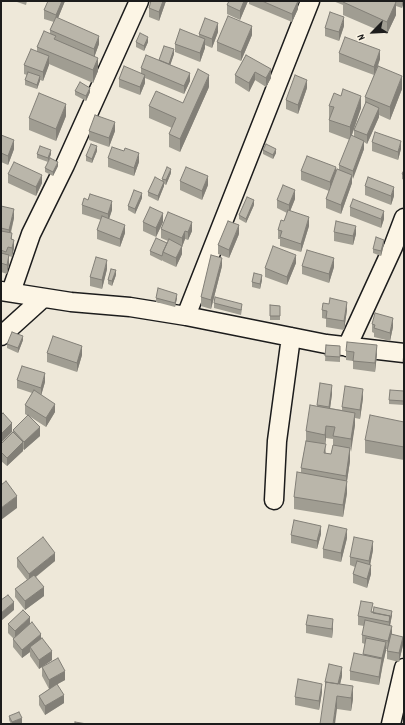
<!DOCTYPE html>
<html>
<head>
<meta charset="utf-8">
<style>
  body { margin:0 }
  #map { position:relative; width:405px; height:725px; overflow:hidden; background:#eee8d9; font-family:Dekko,sans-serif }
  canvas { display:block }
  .frame { position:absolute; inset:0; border:2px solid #1c1c1c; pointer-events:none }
  .north { position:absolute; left:353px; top:12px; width:40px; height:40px; -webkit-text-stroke:3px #fcf5e5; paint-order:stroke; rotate:246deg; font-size:11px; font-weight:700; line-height:16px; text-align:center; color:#1c1c1c }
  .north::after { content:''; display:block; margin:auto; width:14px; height:18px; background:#1c1c1c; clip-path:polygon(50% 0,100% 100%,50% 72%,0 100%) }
</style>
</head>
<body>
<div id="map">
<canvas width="405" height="725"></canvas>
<div class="frame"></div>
<div class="north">N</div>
</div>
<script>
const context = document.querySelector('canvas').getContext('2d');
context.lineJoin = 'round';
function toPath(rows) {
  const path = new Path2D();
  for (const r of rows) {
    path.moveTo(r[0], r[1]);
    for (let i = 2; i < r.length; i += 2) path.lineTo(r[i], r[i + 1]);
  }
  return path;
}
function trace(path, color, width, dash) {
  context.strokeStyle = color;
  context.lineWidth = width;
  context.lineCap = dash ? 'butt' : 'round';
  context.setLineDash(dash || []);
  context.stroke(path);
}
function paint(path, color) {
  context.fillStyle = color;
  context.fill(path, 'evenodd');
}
const minor = toPath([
  [1,291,71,302,130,307,186,316,326,344,404,353],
  [11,292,31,234,65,165,139,1],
  [186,316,310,1],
  [1,336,43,298],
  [347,347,393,247,404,218],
  [274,500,277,441,291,337],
  [391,724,404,668]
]);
trace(minor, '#1c1c1c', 21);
trace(minor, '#fcf5e5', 18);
paint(toPath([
  [14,1,27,1,26,5],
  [48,1,65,1,58,18,99,44,94,57,98,71,93,83,49,64,43,81,40,80,37,89,25,85,25,80,27,75,24,74,24,65,37,51,37,47,50,33,50,30,54,22,44,19,44,10],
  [166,1,159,21,149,17,149,8],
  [229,1,248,1,240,20,227,14,227,5],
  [249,1,299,1,298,4,298,9,292,22,249,4],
  [333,1,404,1,402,8,396,6,396,15,387,34,343,15,343,5],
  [344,26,339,41,325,36,325,28],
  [218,32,212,48,205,45,205,48,200,62,175,52,175,44,199,37,199,34],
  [252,35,241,61,217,51,217,42],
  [136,42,148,42,144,51,136,47],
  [339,53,380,59,378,66,402,89,390,120,379,115,379,117,367,144,364,142,364,149,352,179,352,183,341,214,326,208,326,199,329,191,301,180,301,171,336,172,339,170,339,165,350,140,329,132,329,106,361,108,352,135,354,137,354,130,365,104,365,97,374,75,339,62],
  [174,54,170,65,190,81,184,94,145,78,145,83,140,95,119,87,119,79,141,73,141,68],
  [246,55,271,78,266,87,255,80,249,92,235,83,235,75],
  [209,87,180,152,169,147,169,134,172,128,149,118,149,106,183,103],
  [307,88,298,114,286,109,286,100],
  [75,91,90,92,86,101,75,95],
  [66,116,56,141,29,130,29,118],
  [89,131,115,131,109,147,89,140],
  [1,135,14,149,8,165,1,162],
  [372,142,401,149,398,160,372,151],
  [263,150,276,153,273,159,263,154],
  [97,151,92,163,86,161,86,156],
  [124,151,139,162,134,176,108,167,108,158],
  [37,154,51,154,48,162,37,158],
  [58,166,53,176,45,172,45,168],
  [404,170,404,180,402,179,402,174],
  [171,173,166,185,164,184,164,186,158,201,148,196,148,192,162,181,162,179],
  [8,174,42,183,36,196,8,183],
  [180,181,208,185,202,200,180,190],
  [365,186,394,196,391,205,365,195],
  [142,198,135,214,128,210,128,206],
  [295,199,290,211,309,226,301,252,280,246,280,239,278,239,278,230,284,221,287,213,277,208,277,200],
  [82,205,112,210,109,219,125,233,120,247,97,239,97,230,101,220,82,214],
  [254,205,246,223,239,219,239,215],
  [1,206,14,218,11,233,14,248,12,257,9,256,9,264,7,274,1,272],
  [350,207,384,219,381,228,350,216],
  [143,222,163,222,156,237,143,231],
  [161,229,192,231,188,240,185,239,182,247,182,254,176,267,163,261,163,260,162,261,150,255,150,251,167,243,168,241,161,238],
  [334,232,356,234,353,245,334,241],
  [239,234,229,258,218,254,218,245],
  [384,244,381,256,373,253,373,249],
  [296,263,287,285,265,277,265,268],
  [222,266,211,309,201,306,201,297],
  [302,266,334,267,329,283,302,274],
  [107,269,102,289,90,286,90,277],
  [116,275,112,286,108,284,108,280],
  [262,280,260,289,252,287,252,282],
  [156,298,177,298,175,307,156,302],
  [214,303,242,309,241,315,214,308],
  [270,305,280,306,280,320,270,320],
  [322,310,347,310,344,330,326,327,326,319,322,318],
  [372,324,393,327,390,341,374,337,374,333,372,332],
  [23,340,18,353,7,348,7,344],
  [326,345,340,346,340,362,325,361],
  [346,351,377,354,375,372,353,369,353,361,346,360],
  [47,353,82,355,77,372,47,362],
  [404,353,404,371,403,371,403,362],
  [17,380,45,382,41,395,55,412,46,427,29,416,40,436,24,450,23,449,23,451,7,466,1,461,1,444,13,432,13,430,28,416,25,414,25,405,32,393,17,388],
  [320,383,332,394,330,408,342,410,342,407,363,398,360,419,355,418,355,425,350,452,350,461,347,481,347,493,343,517,294,509,294,497,301,473,301,468,306,441,306,431,317,406],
  [326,438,333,439,333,445,331,454,326,453,325,444],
  [404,391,404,405,389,404,389,400],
  [404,422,404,460,365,453,365,440],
  [321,534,317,549,291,543,291,535],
  [347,538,341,562,323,558,323,549],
  [373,550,370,565,371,574,367,588,353,583,353,574,355,567,350,565,350,557],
  [17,558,55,561,36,577,44,596,25,610,15,597,15,589,27,580,17,567],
  [373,611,392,615,390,626,392,634,403,645,399,662,387,659,387,649,386,649,379,685,350,680,350,671,363,655,365,644,362,643,362,635,364,626,358,625,358,616],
  [8,624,30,624,41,639,52,660,39,669,30,656,30,652,22,658,13,647,13,638,8,633],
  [306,625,333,628,332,638,306,633],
  [42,667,65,680,57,684,64,703,45,715,39,705,39,696,49,689,42,676],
  [342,676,340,684,353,699,351,711,337,709,325,690,325,682],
  [322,692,319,710,295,705,295,697],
  [9,716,22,723,19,724,11,724,9,720]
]), '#a09d92');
paint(toPath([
  [62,1,65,1,56,23,56,15],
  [163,1,166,1,159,21,159,12],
  [244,1,248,1,240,20,240,11],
  [298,1,299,1,298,4,298,9,292,22,292,14],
  [402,1,404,1,402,8],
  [396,2,396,15,387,34,387,22],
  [344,17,344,26,339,41,339,32],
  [218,23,218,32,212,48,212,39],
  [252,26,252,35,241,61,241,52],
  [99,36,99,44,94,58,94,49],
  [148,37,148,42,144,51,144,46],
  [205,39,205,48,200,62,200,53],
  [174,49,174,54,169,69,169,64],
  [380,50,380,59,374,75,374,67],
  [49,56,49,65,43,81,43,72],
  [98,58,98,71,93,83,93,70],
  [271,69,271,78,266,87,266,78],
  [255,72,255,80,249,92,249,83],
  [190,73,190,81,184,94,184,86],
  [145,75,145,83,140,95,140,87],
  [209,75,209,87,180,152,180,139],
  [40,76,40,81,37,89,37,85],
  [402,76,402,89,390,120,390,107],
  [307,80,307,88,298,114,298,105],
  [90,88,90,92,86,101,86,96],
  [361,96,361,108,350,140,350,127],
  [66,104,66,116,56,141,56,129],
  [379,108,379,117,367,144,367,135],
  [115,122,115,131,109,147,109,138],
  [14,140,14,149,8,165,8,156],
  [364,141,364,149,353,179,353,171],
  [401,141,401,149,398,160,398,152],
  [97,146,97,151,92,163,92,159],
  [276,149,276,153,273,159,273,155],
  [51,150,51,154,48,162,48,158],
  [139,153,139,162,134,176,134,168],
  [58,162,58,166,53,176,53,172],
  [336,167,336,175,330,191,330,182],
  [171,169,171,173,166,185,166,180],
  [42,175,42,183,36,196,36,187],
  [352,175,352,183,341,214,341,205],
  [208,176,208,185,202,200,202,191],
  [164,182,164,186,158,201,158,196],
  [394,187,394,196,391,205,391,196],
  [295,190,295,199,289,214,289,205],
  [142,193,142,198,135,214,135,209],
  [254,200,254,205,246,223,246,219],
  [112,201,112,210,108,222,108,214],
  [14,209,14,218,9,238,9,230],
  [384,211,384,219,381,228,381,219],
  [163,213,163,222,156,237,156,228],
  [309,217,309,226,301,252,301,244],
  [192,222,192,231,188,240,188,232],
  [125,225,125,233,120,247,120,239],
  [239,225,239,234,229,258,229,250],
  [356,226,356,234,353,245,353,236],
  [185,231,185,239,182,247,182,238],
  [14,240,14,248,12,257,12,248],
  [384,240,384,244,381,256,381,251],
  [182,246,182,254,176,267,176,258],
  [9,255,9,264,7,274,7,265],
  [296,255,296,263,287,285,287,277],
  [222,258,222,266,211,309,211,300],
  [334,258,334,267,329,283,329,274],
  [107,260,107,269,102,289,102,280],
  [116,270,116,275,112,286,112,281],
  [262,275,262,280,260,289,260,284],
  [177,294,177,298,175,307,175,303],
  [2,298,2,306,1,310,1,301],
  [347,302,347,310,344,330,344,321],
  [393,318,393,327,390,341,390,333],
  [23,336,23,340,18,353,18,348],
  [377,345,377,354,375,372,375,363],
  [82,346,82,355,77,372,77,363],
  [45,373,45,382,41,396,41,388],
  [332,385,332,394,329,416,329,407],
  [363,389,363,398,360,419,360,410],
  [55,404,55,412,46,427,46,418],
  [355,413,355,425,351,452,351,439],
  [12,423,12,432,1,443,1,434],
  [326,426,326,438,325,447,325,435],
  [40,427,40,436,24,450,24,442],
  [23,442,23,451,7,466,7,458],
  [350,448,350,461,347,481,347,493,343,517,343,505,346,488,346,476],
  [17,496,17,508,1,520,1,508],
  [321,526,321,534,317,549,317,541],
  [347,529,347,538,341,562,341,553],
  [373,541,373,550,369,570,369,561],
  [55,553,55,561,29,582,29,574],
  [371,565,371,574,367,588,367,579],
  [44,587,44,596,25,610,25,601],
  [14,602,14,610,1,621,1,613],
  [392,611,392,615,390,625,390,620],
  [390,616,390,625,389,631,389,622],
  [30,617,30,626,15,640,15,631],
  [333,619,333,628,332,638,332,629],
  [392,626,392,635,388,650,388,641],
  [41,634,41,642,30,647,30,652,22,658,22,650],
  [403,637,403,645,399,662,399,653],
  [386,642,386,651,382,667,382,658],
  [52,651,52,660,39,669,39,660],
  [382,659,382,668,379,685,379,677],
  [342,667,342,676,338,693,338,684],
  [65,671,65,680,49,689,49,680],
  [322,684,322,692,319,710,319,701],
  [353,686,353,699,351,711,351,698],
  [64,695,64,703,45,715,45,706],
  [337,696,337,709,335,724,333,724],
  [22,718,22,723,19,724,12,724,12,722]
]), '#827f77');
const building = toPath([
  [48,1,62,1,56,15,44,10,48,1],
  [151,1,163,1,159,12,149,8,151,1],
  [229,1,244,1,240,11,227,5,229,1],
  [262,1,298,1,292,14,262,1],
  [343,1,393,1,396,2,387,22,343,2,343,1],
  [330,12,344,17,339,32,325,28,330,12],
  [228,16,252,26,241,52,217,42,228,16],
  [56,17,99,36,94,49,50,30,56,17],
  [205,18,218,23,212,39,199,34,205,18],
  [180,29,205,39,200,53,175,44,180,29],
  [44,31,56,36,54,39,98,58,93,70,37,47,44,31],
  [140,33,148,37,144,46,136,42,140,33],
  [345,37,380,50,374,67,339,53,345,37],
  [164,46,174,49,169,64,159,60,164,46],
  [31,49,49,56,43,72,24,65,31,49],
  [146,55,190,73,184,86,141,68,146,55],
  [246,55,271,69,266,78,255,72,249,83,235,75,246,55],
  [124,66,145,75,140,87,119,79,124,66],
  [378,66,402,76,390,107,365,97,378,66],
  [198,69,209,75,180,139,169,134,176,118,149,106,156,91,183,103,198,69],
  [28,72,40,76,37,85,25,80,28,72],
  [295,75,307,80,298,105,286,100,295,75],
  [80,82,90,88,86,96,75,91,80,82],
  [343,89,361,96,350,127,329,120,334,107,329,106,334,93,341,96,343,89],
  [39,93,66,104,56,129,29,118,39,93],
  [366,102,379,108,367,135,354,130,366,102],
  [95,115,115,122,109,138,89,131,95,115],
  [375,132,401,141,398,152,372,142,375,132],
  [1,135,14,140,8,156,1,153,1,135],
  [351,135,364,141,353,171,339,165,351,135],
  [91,144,97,146,92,159,86,156,91,144],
  [266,144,276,149,273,155,263,150,266,144],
  [40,146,51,150,48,158,37,154,40,146],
  [112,147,124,151,125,148,139,153,134,168,108,158,112,147],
  [307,156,336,167,330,182,301,171,307,156],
  [50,158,58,162,53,172,45,168,50,158],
  [14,162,42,175,36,187,8,174,14,162],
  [167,167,171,169,166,180,162,179,167,167],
  [186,167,208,176,202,191,180,181,186,167],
  [337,169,352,175,341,205,326,199,337,169],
  [404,170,404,175,402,174,404,170],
  [155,177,164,182,158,196,148,192,155,177],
  [368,177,394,187,391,196,365,186,368,177],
  [283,185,295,190,289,205,277,200,283,185],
  [134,190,142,193,135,209,128,206,134,190],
  [90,194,112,201,108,214,82,205,84,198,88,200,90,194],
  [247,197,254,200,246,219,239,215,247,197],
  [353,199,384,211,381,219,350,207,353,199],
  [1,206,14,209,9,230,1,228,1,206],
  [150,207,163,213,156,228,143,222,150,207],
  [288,210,309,217,301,244,280,237,282,231,278,230,281,220,284,221,288,210],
  [168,212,192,222,188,232,185,231,182,238,161,229,168,212],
  [102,216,125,225,120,239,97,230,102,216],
  [228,221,239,225,229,250,218,245,228,221],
  [336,221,356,226,353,236,334,232,336,221],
  [1,231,12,233,11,239,14,240,12,248,8,247,6,252,1,250,1,231],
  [376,237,384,240,381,251,373,249,376,237],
  [156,238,167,243,163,252,162,256,150,251,156,238],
  [169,239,182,246,176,258,163,252,169,239],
  [273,246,296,255,287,277,265,268,273,246],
  [307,250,334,258,329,274,302,266,307,250],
  [1,253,9,255,7,265,1,263,1,253],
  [211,255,222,258,211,300,201,297,211,255],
  [96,257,107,260,102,280,90,277,96,257],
  [111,269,116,270,112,281,108,280,111,269],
  [254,273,262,275,260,284,252,282,254,273],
  [158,288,177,294,175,303,156,298,158,288],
  [215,297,242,304,241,310,214,303,215,297],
  [330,298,347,302,344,321,326,318,327,311,322,310,323,303,329,304,330,298],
  [270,305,280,306,280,316,270,316,270,305],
  [375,313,393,318,390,333,374,328,375,325,372,324,375,313],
  [12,332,23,336,18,348,7,344,12,332],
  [53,336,82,346,77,363,47,353,53,336],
  [347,342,377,345,375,363,353,361,354,352,346,351,347,342],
  [326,345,340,346,340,357,325,356,326,345],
  [404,353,404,363,403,362,404,353],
  [22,366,45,373,41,388,17,380,22,366],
  [320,383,332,385,329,407,317,405,320,383],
  [345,386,363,389,360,410,342,407,345,386],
  [34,390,55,404,46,418,25,405,34,390],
  [390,390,404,391,404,401,389,400,390,390],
  [310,405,355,413,351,439,333,436,335,427,326,426,325,435,306,431,310,405],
  [3,413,12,423,1,434,1,415,3,413],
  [28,415,40,427,24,442,13,430,28,415],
  [370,415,404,422,404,447,365,440,370,415],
  [13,432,23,442,7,458,1,452,1,444,13,432],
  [306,441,326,444,324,453,331,454,333,445,350,448,346,476,301,468,306,441],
  [297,472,347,481,343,505,294,497,297,472],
  [6,481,17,496,1,508,1,485,6,481],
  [294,520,321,526,317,541,291,535,294,520],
  [329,525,347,529,341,553,323,549,329,525],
  [43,537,55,553,29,574,17,558,43,537],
  [354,537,373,541,369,561,350,557,354,537],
  [357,561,371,565,367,579,353,574,357,561],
  [34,575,44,587,25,601,15,589,34,575],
  [8,595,14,602,1,613,1,600,8,595],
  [361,601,373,603,371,612,390,616,389,622,358,616,361,601],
  [374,607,392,611,390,620,390,616,373,613,374,607],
  [23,610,30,617,15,631,8,624,23,610],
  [308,615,333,619,332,629,306,625,308,615],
  [365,620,392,626,388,641,362,635,365,620],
  [32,622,41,634,22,650,13,639,32,622],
  [391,634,403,637,399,653,387,651,391,634],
  [42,638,52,651,39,660,30,647,42,638],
  [366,638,386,642,382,658,363,654,366,638],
  [354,653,382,659,379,677,350,671,354,653],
  [58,658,65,671,49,680,42,667,58,658],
  [329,664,342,667,338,684,325,682,329,664],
  [298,679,322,684,319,701,295,697,298,679],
  [326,682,353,686,351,698,337,696,333,724,320,724,326,682],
  [57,684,64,695,45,706,39,696,57,684],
  [19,712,22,718,12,722,9,716,19,712],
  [75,722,87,724,75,724,75,722]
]);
paint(building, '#bab6aa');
trace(building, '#827f77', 1);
</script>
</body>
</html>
